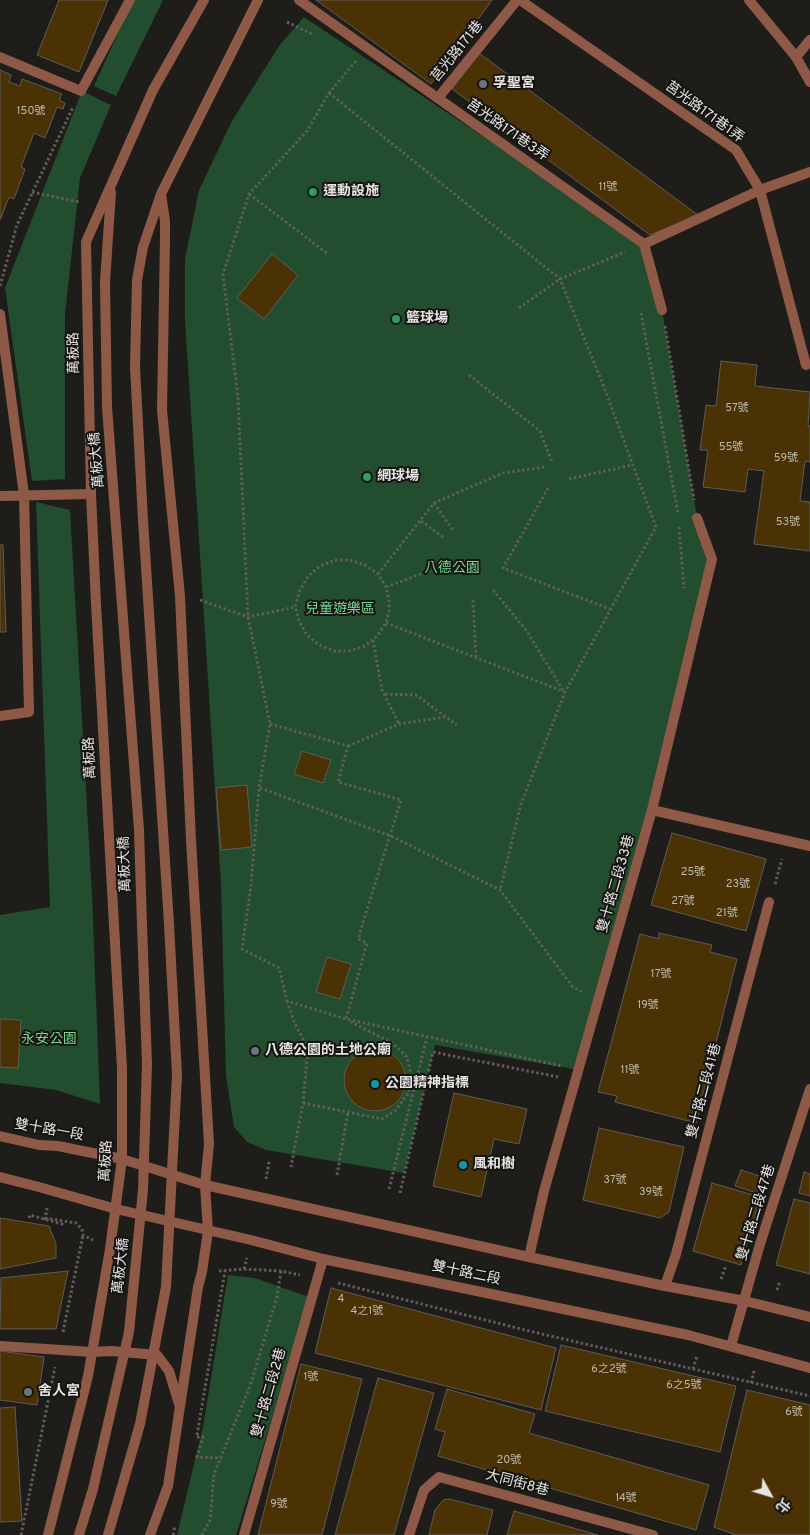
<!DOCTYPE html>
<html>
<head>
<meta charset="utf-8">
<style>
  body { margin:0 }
  #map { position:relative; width:810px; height:1535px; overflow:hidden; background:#1f1d1a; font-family:Overpass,"Noto Sans TC",sans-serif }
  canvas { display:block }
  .north { position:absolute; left:745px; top:1470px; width:50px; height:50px; -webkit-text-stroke:4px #151411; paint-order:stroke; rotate:129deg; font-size:14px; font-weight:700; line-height:20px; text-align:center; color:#e5e4e2 }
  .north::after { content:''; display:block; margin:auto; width:18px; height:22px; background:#e5e4e2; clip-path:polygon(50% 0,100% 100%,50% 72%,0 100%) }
</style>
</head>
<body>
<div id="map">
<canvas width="810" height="1535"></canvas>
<div class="north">北</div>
</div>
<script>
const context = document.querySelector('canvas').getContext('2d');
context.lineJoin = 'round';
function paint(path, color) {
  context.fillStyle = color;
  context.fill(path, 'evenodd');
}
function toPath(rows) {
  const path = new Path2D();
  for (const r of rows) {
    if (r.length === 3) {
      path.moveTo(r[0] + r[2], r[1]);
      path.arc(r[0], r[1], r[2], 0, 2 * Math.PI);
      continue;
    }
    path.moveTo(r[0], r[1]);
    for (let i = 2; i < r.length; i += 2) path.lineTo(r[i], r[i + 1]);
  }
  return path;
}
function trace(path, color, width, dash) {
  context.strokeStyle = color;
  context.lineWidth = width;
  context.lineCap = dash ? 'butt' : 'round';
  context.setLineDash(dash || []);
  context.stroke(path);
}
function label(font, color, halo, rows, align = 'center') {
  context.font = font + ' Overpass,"Noto Sans TC",sans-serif';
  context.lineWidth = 4;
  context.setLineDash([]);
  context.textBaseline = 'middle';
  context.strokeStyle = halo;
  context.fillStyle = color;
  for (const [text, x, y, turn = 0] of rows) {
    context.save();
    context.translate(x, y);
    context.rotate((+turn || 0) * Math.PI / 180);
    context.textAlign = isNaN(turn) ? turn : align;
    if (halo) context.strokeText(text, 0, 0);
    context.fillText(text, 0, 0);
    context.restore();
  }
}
paint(toPath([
  [133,0,163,0,116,96,94,86],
  [304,17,644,244,662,310,697,518,712,559,652,810,579,1070,435,1045,404,1173,266,1150,247,1142,234,1127,226,1076,221,884,185,319,185,259,199,190,232,121,279,46],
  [82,91,111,105,80,178,65,314,65,479,32,481,5,288],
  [36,502,70,510,92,895,100,1104,56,1090,0,1083,0,915,50,907],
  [228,1275,255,1278,309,1297,236,1535,177,1535,203,1427]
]), '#224d2f');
const building = toPath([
  [59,0,108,0,79,72,37,55,59,0],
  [316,0,492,0,431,84,316,0],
  [479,53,698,215,650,235,452,89,479,53],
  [0,70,11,75,9,82,20,86,22,79,62,94,59,100,65,103,63,109,57,107,45,138,34,133,21,167,25,169,14,199,9,197,0,220,0,70],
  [272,254,298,275,264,319,237,298,272,254],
  [721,361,757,365,755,386,810,392,808,426,810,426,810,462,805,461,800,501,810,502,810,551,754,544,764,471,748,469,745,492,703,487,708,450,700,450,706,405,716,406,721,361],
  [0,545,3,545,6,632,0,632,0,545],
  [302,751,331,760,323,783,294,774,302,751],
  [247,785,252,847,221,850,216,788,247,785],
  [672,833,766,859,746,931,651,905,672,833],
  [659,933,712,945,710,952,737,959,696,1123,615,1102,617,1096,598,1092,640,934,659,939,659,933],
  [327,957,351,964,340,999,316,992,327,957],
  [0,1019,21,1020,18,1068,0,1067,0,1019],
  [375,1080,31],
  [454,1093,527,1109,519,1144,494,1139,481,1197,433,1186,454,1093],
  [599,1128,684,1147,669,1212,660,1218,583,1200,599,1128],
  [741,1170,769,1179,763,1195,735,1186,741,1170],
  [804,1172,810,1174,810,1196,799,1193,804,1172],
  [712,1183,760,1197,741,1265,693,1251,712,1183],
  [794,1199,810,1203,810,1274,776,1265,794,1199],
  [0,1218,49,1226,56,1244,56,1258,0,1269,0,1218],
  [68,1271,56,1329,0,1329,1,1278,68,1271],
  [331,1288,556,1348,541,1410,315,1353,331,1288],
  [561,1345,736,1386,720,1452,545,1411,561,1345],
  [0,1351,44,1357,37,1405,0,1400,0,1351],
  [301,1364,362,1379,322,1535,258,1535,301,1364],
  [378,1378,434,1393,394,1535,335,1535,378,1378],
  [447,1389,535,1414,529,1433,709,1485,696,1530,438,1456,445,1432,435,1429,447,1389],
  [747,1390,810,1405,810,1535,736,1535,714,1527,747,1390],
  [15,1407,22,1521,0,1522,0,1408,15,1407],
  [449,1499,493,1510,487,1535,429,1535,435,1510,443,1500,449,1499],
  [514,1511,598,1535,507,1535,514,1511]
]);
paint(building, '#4a3205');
trace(building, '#5e5c59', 1);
trace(toPath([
  [287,22,312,34],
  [356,61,329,93,307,131,249,194,223,274,238,398,248,617,270,724,259,788,251,886,242,949,279,968,287,1001,346,1019,562,1066],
  [329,93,560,279,602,382,656,527,565,692,521,804,500,890],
  [32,192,79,202],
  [249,194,328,254],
  [0,286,17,225,73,107],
  [519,308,560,279,625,252],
  [641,313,678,513],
  [665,326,694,500],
  [469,375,540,431,552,462],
  [569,479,632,465],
  [548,488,503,568,610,609],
  [434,503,453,530],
  [421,521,443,537],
  [679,527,684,588],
  [335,560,350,560,365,565,378,574,386,587,389,599,389,611,386,623,377,636,365,646,350,651,334,651,319,645,307,635,299,621,295,607,300,590,308,576,320,566,335,560],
  [378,574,434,503,503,473,544,467],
  [386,587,431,570],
  [493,590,526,630,564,692],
  [200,600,248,617,295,607],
  [473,600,476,658],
  [386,623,565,692],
  [373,640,382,690,399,724],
  [385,694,416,695,457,725],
  [270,724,348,746,338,782,401,800,358,939,367,943,346,1019],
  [348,746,399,724,445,717],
  [260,788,391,836,500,890,572,986,582,992],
  [775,884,782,859],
  [287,1001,295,1024,308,1048,303,1103,291,1167],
  [303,1103,382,1119,396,1110,409,1092,411,1075,407,1057,392,1043,351,1022],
  [337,1175,348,1112],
  [266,1179,269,1162],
  [389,1189,427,1037],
  [400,1193,433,1052,558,1077],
  [29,1218,30,1215,62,1224,61,1227],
  [45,1218,76,1223,82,1229,83,1235,93,1240],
  [45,1220,47,1208],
  [244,1269,247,1258],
  [219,1271,244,1269,281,1271,300,1275],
  [721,1279,726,1265],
  [338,1283,529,1331,810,1396],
  [777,1290,780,1281],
  [63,1332,83,1235],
  [693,1369,697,1356],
  [751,1383,754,1371],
  [197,1435,225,1271],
  [197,1437,203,1437,197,1457,221,1458],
  [21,1535,55,1367],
  [173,1535,175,1526],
  [202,1535,210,1520,214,1474,250,1386,277,1297,281,1271]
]), '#5e5d5a', 3, [2.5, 2.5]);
trace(toPath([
  [299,0,644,244,662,310],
  [520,0,736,150,760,190,806,365],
  [0,57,81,91,130,0],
  [796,57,810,40],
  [644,244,760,190,810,172],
  [0,314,24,495,29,712,0,716],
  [0,496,91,494],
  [652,810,810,846],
  [529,1257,544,1191,652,810,712,559,697,518],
  [0,1346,92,1352],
  [244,1535,323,1259],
  [409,1535,424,1490,439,1477,653,1535]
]), '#8f5948', 10);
trace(toPath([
  [749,0,796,57,810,82],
  [438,98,517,0],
  [665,1286,676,1254,769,902],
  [731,1346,760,1244,810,1089]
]), '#8f5948', 10);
trace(toPath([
  [111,192,105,282,107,407,139,830,142,925],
  [169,924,143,520,135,367,137,280,143,247,161,194,258,0],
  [0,1136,39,1145,58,1146,122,1159,205,1185,529,1257,665,1286,745,1301,810,1317],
  [0,1177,39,1187,116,1209,251,1240,323,1259,688,1335,810,1368],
  [92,1352,111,1351,157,1355,169,1371,179,1404],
  [48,1535,88,1376,110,1249,122,1159,122,1068,96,604,91,494,86,242,153,90,204,0],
  [150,1535,168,1486,198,1287,202,1272,208,1231,205,1185,209,1144,191,840,180,596,162,410,165,238,165,221,161,194]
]), '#8f5948', 10);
trace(toPath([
  [79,1535,93,1489,129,1332,143,1190,147,1064,142,925],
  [108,1535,140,1424,166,1287,177,1075,169,924]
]), '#8f5948', 10);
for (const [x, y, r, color] of [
  [483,84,5,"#6b7280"],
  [313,192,5,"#2e9e5b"],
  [396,319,5,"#2e9e5b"],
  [367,477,5,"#2e9e5b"],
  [255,1051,5,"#6b7280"],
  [375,1084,5,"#0f9aa8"],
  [463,1165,5,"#0f9aa8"],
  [28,1392,5,"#6b7280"]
]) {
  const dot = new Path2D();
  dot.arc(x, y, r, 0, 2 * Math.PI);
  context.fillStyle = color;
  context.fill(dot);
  trace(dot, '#151411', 2);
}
label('11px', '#beb8ab', null, [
  ["150號",31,112],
  ["11號",608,188],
  ["57號",737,409],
  ["55號",731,448],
  ["59號",786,459],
  ["53號",788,523],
  ["25號",693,873],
  ["23號",738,885],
  ["27號",683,902],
  ["21號",727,914],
  ["17號",661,975],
  ["19號",648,1006],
  ["11號",630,1071],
  ["37號",615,1181],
  ["39號",651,1193],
  ["4",341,1300],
  ["4之1號",367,1312],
  ["6之2號",609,1370],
  ["1號",311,1378],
  ["6之5號",684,1386],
  ["6號",794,1413],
  ["20號",509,1461],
  ["14號",626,1499],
  ["9號",279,1505]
]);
label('14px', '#e5e4e2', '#151411', [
  ["莒光路171巷",458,52,-51],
  ["莒光路171巷1弄",704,113,36],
  ["莒光路171巷3弄",507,131,35],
  ["萬板路",75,353,-91],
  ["萬板大橋",98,460,-95],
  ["萬板路",91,758,-93],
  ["萬板大橋",126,864,-92],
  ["雙十路二段33巷",617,884,-74],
  ["雙十路二段41巷",705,1091,-75],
  ["雙十路一段",49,1131,10],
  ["萬板路",107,1161,-87],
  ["雙十路二段47巷",757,1213,-73],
  ["萬板大橋",122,1266,-84],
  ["雙十路二段",466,1274,12],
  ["雙十路二段2巷",270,1393,-74],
  ["大同街8巷",517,1484,15]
]);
label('bold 14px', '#e5e4e2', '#151411', [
  ["孚聖宮",493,84],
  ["運動設施",323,192],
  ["籃球場",406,319],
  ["網球場",377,477],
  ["八德公園的土地公廟",265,1051],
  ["公園精神指標",385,1084],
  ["風和樹",473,1165],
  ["舍人宮",38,1392]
], 'left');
label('14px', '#74d991', '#151411', [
  ["八德公園",452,569],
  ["兒童遊樂區",340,610],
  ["永安公園",49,1040]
]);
</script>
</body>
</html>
